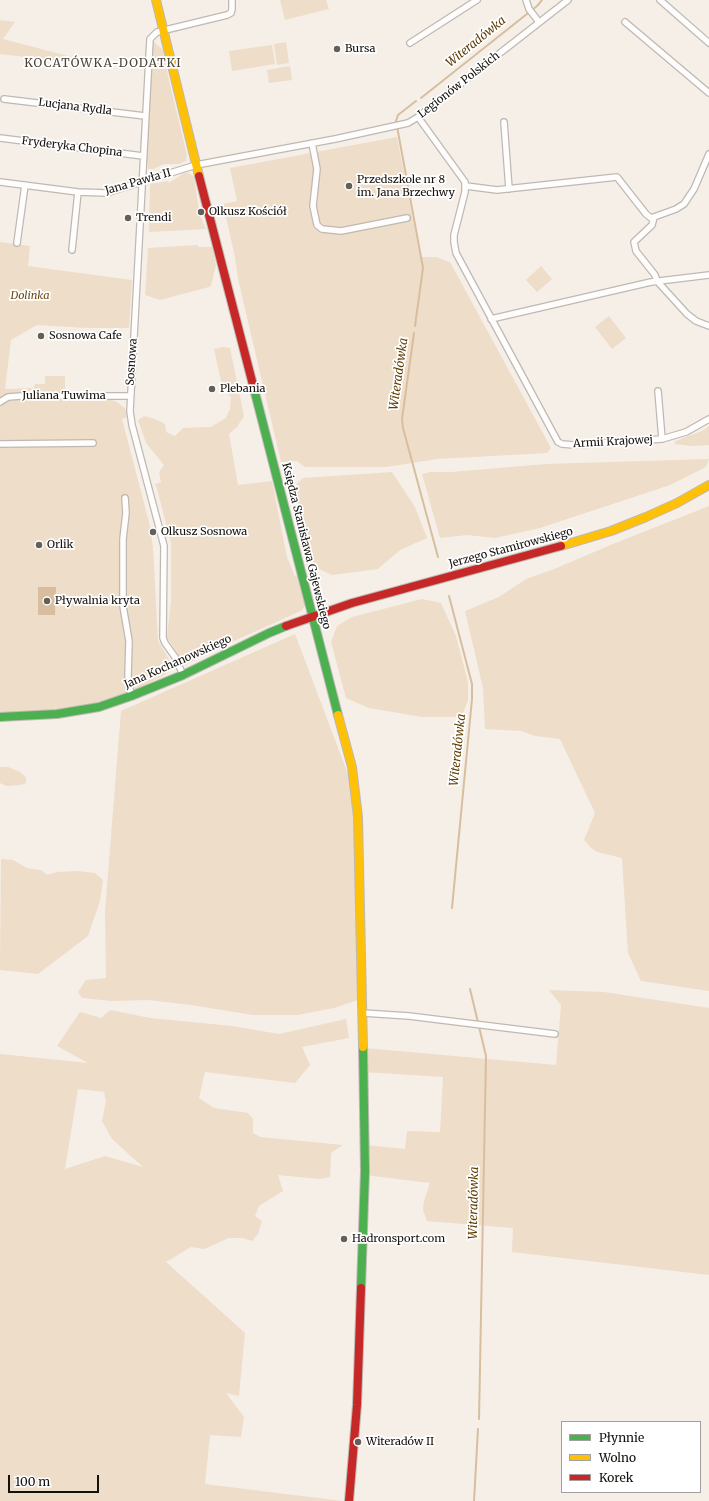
<!DOCTYPE html>
<html>
<head>
<meta charset="utf-8">
<style>
  body { margin:0 }
  #map { position:relative; width:709px; height:1501px; overflow:hidden; background:#f5efe8; font-family:Merriweather,serif }
  canvas { display:block }
  .legend { position:absolute; left:561px; top:1421px; width:140px; height:72px; box-sizing:border-box; background:#fff; border:1px solid #a1a09e; margin:0; padding:5px 7px; list-style:none; font-size:12px; color:#15110c }
  .legend li { display:flex; align-items:center; gap:8px; height:20px }
  .legend b { width:20px; border:1px solid #a1a09e }
  .scale { position:absolute; left:8px; top:1475px; width:91px; height:18px; box-sizing:border-box; border:2px solid #15110c; border-top:0; padding-left:5px; font-size:12px; line-height:14px; white-space:nowrap; color:#15110c; -webkit-text-stroke:3px #fff; paint-order:stroke }
</style>
</head>
<body>
<div id="map">
<canvas width="709" height="1501"></canvas>
<ul class="legend">
<li><b style="height:5px;background:#4caf50"></b>Płynnie</li>
<li><b style="height:5px;background:#ffc107"></b>Wolno</li>
<li><b style="height:5px;background:#c62828"></b>Korek</li>
</ul>
<div class="scale">100 m</div>
</div>
<script>
const context = document.querySelector('canvas').getContext('2d');
context.lineJoin = 'round';
function paint(path, color) {
  context.fillStyle = color;
  context.fill(path, 'evenodd');
}
function toPath(rows) {
  const path = new Path2D();
  for (const r of rows) {
    path.moveTo(r[0], r[1]);
    for (let i = 2; i < r.length; i += 2) path.lineTo(r[i], r[i + 1]);
  }
  return path;
}
function trace(path, color, width, dash) {
  context.strokeStyle = color;
  context.lineWidth = width;
  context.lineCap = dash ? 'butt' : 'round';
  context.setLineDash(dash || []);
  context.stroke(path);
}
function label(font, color, halo, rows, align = 'center') {
  context.font = font + ' Merriweather,serif';
  context.lineWidth = 3.5;
  context.setLineDash([]);
  context.textBaseline = 'middle';
  context.strokeStyle = halo;
  context.fillStyle = color;
  for (const [text, x, y, turn = 0] of rows) {
    context.save();
    context.translate(x, y);
    context.rotate((+turn || 0) * Math.PI / 180);
    context.textAlign = isNaN(turn) ? turn : align;
    if (halo) context.strokeText(text, 0, 0);
    context.fillText(text, 0, 0);
    context.restore();
  }
}
paint(toPath([
  [280,0,326,0,329,9,285,20],
  [0,20,15,22,3,39,110,67,0,54],
  [153,41,163,50,168,76,187,155,186,161,179,164,164,164,153,169,148,169,146,154],
  [286,42,289,63,277,65,274,44],
  [272,45,275,64,232,71,229,51],
  [290,66,292,80,269,83,267,70],
  [397,137,420,257,436,257,450,262,551,448,547,453,437,459,387,467,305,467,297,461,281,462,238,279,235,257,223,204,237,201,230,168],
  [184,173,189,173,194,177,199,211,198,211,206,229,149,232,150,184,168,181,169,183],
  [0,242,30,246,28,266,132,280,129,328,87,328,37,325,11,340,5,389,34,388,35,384,45,384,45,376,65,376,65,401,111,400,115,401,125,408,127,417,122,419,150,526,153,547,158,641,173,666,171,670,163,676,136,689,114,698,79,707,63,710,0,713],
  [198,245,198,247,212,247,216,265,211,286,209,287,160,300,145,295,148,248],
  [541,266,552,279,537,292,526,280],
  [609,316,626,338,612,349,595,327],
  [223,347,230,348,244,416,237,427,229,434,238,485,272,481,287,557,295,577,297,575,306,605,301,611,216,649,185,665,167,637,171,600,171,543,156,485,153,485,161,482,159,472,164,465,146,443,138,420,144,416,155,419,165,424,166,432,175,436,183,428,211,427,226,418,230,409,231,397,223,390,214,349],
  [709,426,709,445,692,446,674,444,676,441,704,430],
  [709,459,706,467,670,485,540,528,495,538,467,535,440,538,422,474,430,472,451,472,546,464],
  [392,472,415,507,427,538,400,550,378,569,332,575,317,568,311,576,309,575,299,534,301,513,294,487,303,478],
  [709,506,709,991,641,981,628,953,622,858,597,852,591,848,584,840,595,813,560,739,535,736,521,731,485,729,483,688,465,611,499,597,526,579,554,569,613,544],
  [422,599,441,603,456,636,468,682,468,701,461,717,422,717,369,708,346,698,331,642,337,626,352,617],
  [295,634,354,790,357,832,358,1000,334,1008,297,1015,253,1015,191,1005,148,1000,111,1001,82,998,78,992,86,980,106,978,105,911,121,711],
  [0,767,8,767,20,772,26,777,26,783,20,785,6,786,0,783],
  [1,859,13,860,27,868,41,870,47,875,57,872,77,871,95,873,103,880,100,901,88,936,38,974,0,970],
  [549,990,604,992,709,1008,709,1275,512,1252,513,1228,427,1221,423,1210,424,1201,430,1183,365,1175,365,1145,405,1149,407,1131,440,1132,443,1077,364,1072,364,1048,556,1065,561,1005],
  [110,1010,150,1018,232,1026,279,1034,346,1019,349,1038,302,1047,310,1065,295,1083,205,1072,199,1098,214,1108,248,1113,253,1119,253,1133,260,1137,343,1145,331,1153,330,1177,320,1179,278,1175,283,1191,259,1206,255,1216,262,1221,258,1234,252,1241,243,1238,229,1238,204,1249,191,1247,166,1262,245,1333,239,1396,226,1393,244,1417,241,1437,210,1435,205,1484,342,1501,0,1501,0,1054,88,1063,57,1046,80,1012,101,1018],
  [78,1089,104,1092,106,1101,102,1121,112,1139,143,1167,105,1156,65,1169]
]), '#eeddc8');
paint(toPath([
  [38,587,56,587,55,615,38,615]
]), '#d8be9e');
trace(toPath([
  [421,98,537,6,542,0],
  [415,326,423,268,396,121,398,115,416,101],
  [414,333,402,419,403,428,438,557],
  [449,596,472,684,472,699,452,908],
  [470,989,486,1056,479,1419],
  [474,1501,478,1429]
]), '#d8be9e', 2);
const street = toPath([
  [526,0,529,9,539,22],
  [660,0,709,43],
  [625,22,709,93],
  [410,43,477,0],
  [4,99,145,116],
  [418,117,465,182,465,192,454,235,454,242,456,253,558,442,562,444,574,445,662,439,686,432,709,419],
  [504,122,509,189],
  [0,138,143,156],
  [312,143,317,169,313,206,317,225,322,229,341,231,407,218],
  [0,182,78,192,106,193,196,165,335,139,408,123,418,117,568,0],
  [466,186,497,190,617,177,646,214,651,218,654,217,676,209,684,204,694,189,709,154],
  [654,217,652,225,634,242,636,251,655,275,657,281,687,314,696,321,709,326],
  [17,243,25,185],
  [72,250,78,192],
  [491,319,651,282,709,275],
  [658,391,662,439],
  [0,402,8,397,21,396,130,396],
  [0,444,93,443],
  [125,498,126,513,123,539,123,606,129,641,128,676,131,696],
  [183,675,175,657,165,643,163,638,164,546,132,425,130,411,150,39,157,32,227,15,231,13,232,9,232,0],
  [363,1013,409,1016,555,1034]
]);
const fast = toPath([
  [253,385,338,715],
  [0,717,57,714,99,707,131,696,183,675,269,633,286,626],
  [361,1288,365,1171,363,1047]
]);
const slow = toPath([
  [156,0,199,176],
  [561,546,611,531,646,517,677,503,709,485],
  [338,715,352,767,358,817,363,1047]
]);
const jam = toPath([
  [199,176,253,385],
  [286,626,352,603,561,546],
  [349,1501,357,1405,361,1288]
]);
trace(street, '#beb9b3', 8);
trace(fast, '#beb9b3', 10);
trace(slow, '#beb9b3', 10);
trace(jam, '#beb9b3', 10);
trace(street, '#fefdfc', 5.5);
trace(fast, '#4caf50', 8);
trace(slow, '#ffc107', 8);
trace(jam, '#c62828', 8);
for (const [x, y, r, color] of [
  [337,49,4,"#635f59"],
  [349,186,4,"#635f59"],
  [201,212,4,"#635f59"],
  [128,218,4,"#635f59"],
  [41,336,4,"#635f59"],
  [212,389,4,"#635f59"],
  [153,532,4,"#635f59"],
  [39,545,4,"#635f59"],
  [47,601,4,"#635f59"],
  [344,1239,4,"#635f59"],
  [358,1442,4,"#635f59"]
]) {
  const dot = new Path2D();
  dot.arc(x, y, r, 0, 2 * Math.PI);
  context.fillStyle = color;
  context.fill(dot);
  trace(dot, '#fff', 1.5);
}
label('11px', '#15110c', '#fff', [
  ["Bursa",345,49],
  ["Przedszkole nr 8",357,180],
  ["im. Jana Brzechwy",357,193],
  ["Olkusz Kościół",209,212],
  ["Trendi",136,218],
  ["Sosnowa Cafe",49,336],
  ["Plebania",220,389],
  ["Olkusz Sosnowa",161,532],
  ["Orlik",47,545],
  ["Pływalnia kryta",55,601],
  ["Hadronsport.com",352,1239],
  ["Witeradów II",366,1442]
], 'left');
label('11px', '#15110c', '#fff', [
  ["Legionów Polskich",459,85,-38],
  ["Lucjana Rydla",75,107,7],
  ["Fryderyka Chopina",72,147,7],
  ["Jana Pawła II",138,182,-16],
  ["Sosnowa",132,362,-86],
  ["Juliana Tuwima",64,396],
  ["Armii Krajowej",613,442,-3],
  ["Księdza Stanisława Gajewskiego",306,546,76],
  ["Jerzego Stamirowskiego",511,548,-15],
  ["Jana Kochanowskiego",178,662,-24]
]);
label('italic 11px', '#6b4815', '#fff', [
  ["Dolinka",30,296]
]);
label('italic 12px', '#5e3c03', '#fff', [
  ["Witeradówka",476,42,-39],
  ["Witeradówka",399,374,-82],
  ["Witeradówka",458,750,-84],
  ["Witeradówka",474,1203,-89]
]);
context.letterSpacing = '1px';
label('12px', '#4f463b', '#fff', [
  ["KOCATÓWKA-DODATKI",103,64]
]);
context.letterSpacing = '0px';
</script>
</body>
</html>
